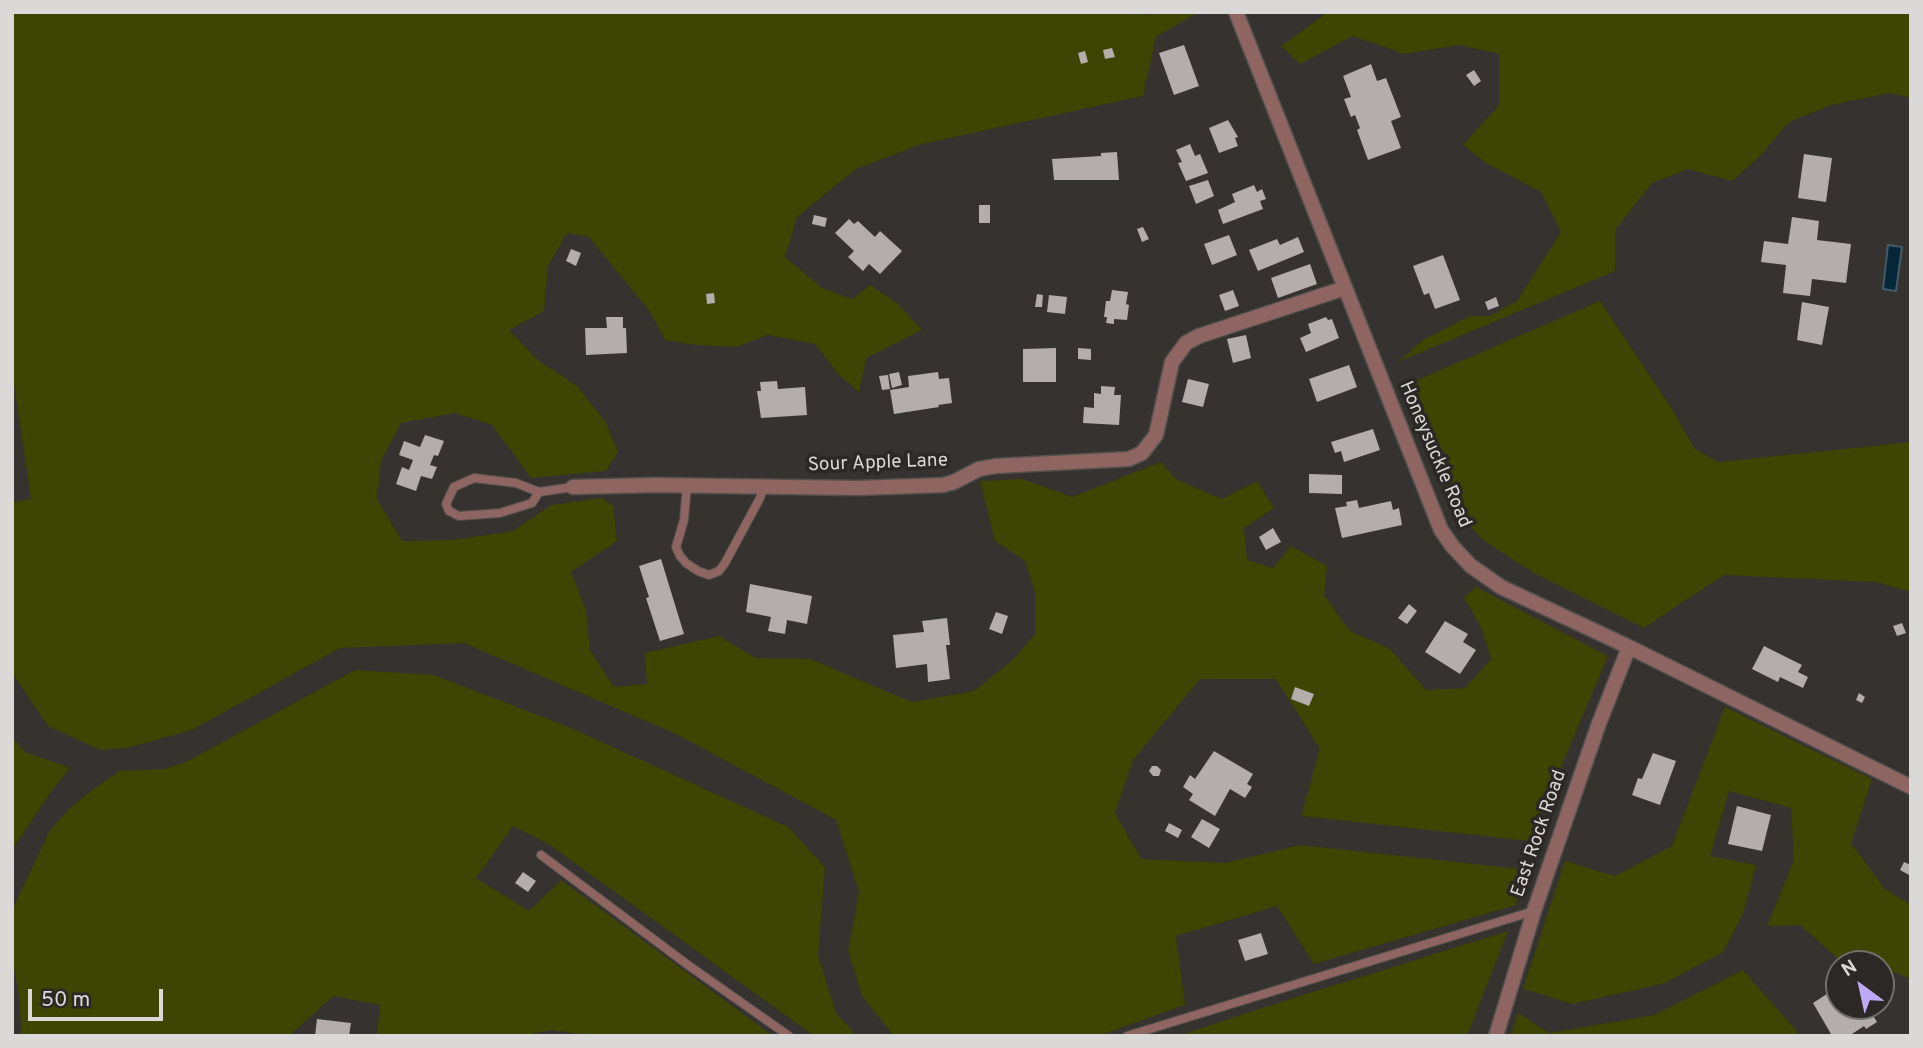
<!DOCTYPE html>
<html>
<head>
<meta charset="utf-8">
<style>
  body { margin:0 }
  #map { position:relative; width:1923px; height:1048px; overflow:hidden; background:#35322f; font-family:Overpass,sans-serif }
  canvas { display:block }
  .frame { position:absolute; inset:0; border:14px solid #dbd9d7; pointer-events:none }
  .north { position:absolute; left:1825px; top:950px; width:70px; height:70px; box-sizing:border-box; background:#2b2825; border:2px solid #716f6c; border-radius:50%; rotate:327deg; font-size:19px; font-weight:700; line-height:28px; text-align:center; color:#dbd9d7 }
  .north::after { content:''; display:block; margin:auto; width:24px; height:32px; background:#bda9f5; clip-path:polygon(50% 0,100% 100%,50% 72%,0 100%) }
  .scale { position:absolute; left:28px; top:989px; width:135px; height:32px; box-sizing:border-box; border:4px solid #dbd9d7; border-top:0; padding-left:9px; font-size:21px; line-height:24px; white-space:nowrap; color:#dbd9d7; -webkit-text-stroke:5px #2b2825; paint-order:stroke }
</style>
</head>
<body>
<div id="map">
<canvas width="1923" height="1048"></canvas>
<div class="frame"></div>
<div class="north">N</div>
<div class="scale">50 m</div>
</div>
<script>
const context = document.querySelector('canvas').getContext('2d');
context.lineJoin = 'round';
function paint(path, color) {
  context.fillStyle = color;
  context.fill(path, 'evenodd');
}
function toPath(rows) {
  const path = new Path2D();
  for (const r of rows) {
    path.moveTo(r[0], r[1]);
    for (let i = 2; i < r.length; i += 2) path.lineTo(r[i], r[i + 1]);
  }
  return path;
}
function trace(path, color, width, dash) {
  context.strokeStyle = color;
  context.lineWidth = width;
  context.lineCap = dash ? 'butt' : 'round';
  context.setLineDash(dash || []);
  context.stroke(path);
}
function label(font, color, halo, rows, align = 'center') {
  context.font = font + ' Overpass,sans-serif';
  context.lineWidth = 7;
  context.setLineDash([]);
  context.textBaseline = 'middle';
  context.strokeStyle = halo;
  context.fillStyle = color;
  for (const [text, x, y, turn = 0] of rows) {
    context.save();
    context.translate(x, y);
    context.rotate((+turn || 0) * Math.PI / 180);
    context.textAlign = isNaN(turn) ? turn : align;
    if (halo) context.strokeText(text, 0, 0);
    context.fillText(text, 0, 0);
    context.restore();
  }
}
paint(toPath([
  [12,12,1123,12,1149,15,1158,12,1199,12,1156,37,1143,96,922,144,856,169,797,217,785,257,822,288,852,299,870,285,897,303,922,330,866,358,859,392,839,375,815,344,767,335,737,347,696,345,665,340,650,312,589,237,567,233,548,266,544,311,509,330,537,359,577,386,605,421,618,452,606,471,531,478,492,425,455,413,401,423,381,461,377,499,402,541,453,540,513,531,551,505,602,498,613,506,617,541,571,572,586,611,590,650,614,687,647,684,645,653,719,636,755,658,810,659,912,702,974,691,1014,659,1035,634,1035,592,1025,561,995,541,980,481,1022,479,1072,497,1161,462,1176,479,1222,499,1257,481,1274,508,1244,528,1247,560,1273,568,1291,546,1327,566,1324,595,1350,631,1390,649,1426,690,1465,688,1491,659,1482,630,1464,597,1476,587,1608,656,1530,841,1301,816,1320,749,1276,679,1200,679,1133,760,1115,813,1141,859,1225,863,1300,845,1521,869,1516,905,1314,964,1277,906,1176,936,1185,1005,1098,1036,894,1036,862,996,848,950,859,892,836,820,676,734,464,643,340,648,192,730,127,748,100,750,48,726,12,673,12,502,31,499,12,370],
  [1328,12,1911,12,1911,98,1890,93,1831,105,1789,122,1759,157,1732,181,1688,169,1652,183,1615,230,1615,271,1398,362,1423,340,1470,316,1490,316,1517,301,1561,232,1541,192,1488,164,1463,145,1499,105,1499,54,1459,45,1404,54,1353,36,1300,64,1281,46],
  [1600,301,1672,409,1695,449,1718,462,1911,442,1911,592,1876,582,1724,575,1644,628,1534,573,1483,540,1457,512,1401,387],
  [355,670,434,675,571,728,788,827,825,867,818,955,836,1013,857,1036,814,1036,550,845,513,826,476,878,529,911,561,880,773,1036,596,1036,550,1030,523,1036,377,1036,380,1005,333,996,289,1036,21,1036,20,1001,12,957,12,910,50,830,70,808,96,787,120,771,164,769,184,763],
  [1725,707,1872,779,1851,843,1885,889,1911,905,1911,979,1894,972,1881,970,1881,964,1844,964,1800,925,1767,926,1794,860,1791,808,1729,791,1710,856,1756,865,1743,914,1723,952,1665,983,1573,1004,1523,989,1565,861,1615,876,1672,846],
  [12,737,25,752,70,768,48,796,12,850],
  [1508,931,1467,1036,1178,1036,1249,1012],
  [1743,970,1801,1036,1511,1036,1518,1013,1549,1033,1654,1015]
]), '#3e4402');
const water = toPath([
  [1888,245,1902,247,1896,291,1883,289,1888,245]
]);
paint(water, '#042637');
trace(water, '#445c67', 2);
paint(toPath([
  [1184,45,1199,86,1174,95,1159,53],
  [1112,48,1115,57,1105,59,1103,50],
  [1085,51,1088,62,1081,64,1078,53],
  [1371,64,1377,81,1386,78,1401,117,1391,121,1401,148,1368,160,1357,130,1360,128,1355,115,1351,117,1344,99,1351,97,1343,76],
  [1474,70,1481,81,1474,86,1466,75],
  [1228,120,1238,137,1235,138,1238,146,1219,153,1209,128],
  [1190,144,1195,156,1200,154,1208,173,1186,181,1178,163,1182,162,1176,150],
  [1117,152,1119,180,1054,180,1052,159,1101,156,1101,153],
  [1804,154,1832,158,1826,202,1798,198],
  [1208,180,1214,196,1196,204,1189,186],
  [1254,185,1257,192,1262,189,1266,199,1260,201,1263,209,1223,224,1218,210,1235,202,1232,194],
  [979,205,990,205,990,223,979,223],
  [814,215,827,218,825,227,812,224],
  [1792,217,1819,221,1817,240,1851,244,1846,283,1812,279,1810,296,1783,293,1786,265,1761,262,1764,241,1788,244],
  [849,219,854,224,858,221,875,237,880,231,902,251,880,274,869,264,863,271,848,257,854,251,835,233],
  [1143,227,1149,239,1142,242,1137,229],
  [1229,235,1237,255,1212,265,1204,244],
  [1298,237,1304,252,1258,271,1249,250,1277,239,1280,245],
  [571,249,581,253,576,266,566,261],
  [1443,255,1460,300,1435,309,1429,293,1424,295,1413,266],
  [1310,264,1317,284,1278,298,1271,278],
  [1112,290,1128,292,1126,304,1129,305,1127,320,1114,319,1114,324,1106,323,1107,317,1104,317,1106,301,1110,301],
  [1233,290,1239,306,1225,311,1219,295],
  [714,293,715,303,707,304,706,294],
  [1037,294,1043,295,1042,307,1035,307],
  [1049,295,1067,297,1065,314,1047,312],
  [1496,297,1499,306,1488,310,1485,302],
  [1802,302,1829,307,1822,345,1797,340],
  [606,317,623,317,623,328,626,328,627,353,586,355,585,328,607,328],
  [1326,317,1328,320,1332,319,1339,338,1306,352,1300,338,1311,333,1308,324],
  [1246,335,1251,358,1233,363,1227,339],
  [1056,348,1056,382,1023,382,1023,349],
  [1078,348,1091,349,1091,360,1078,359],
  [1349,365,1357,387,1317,402,1309,379],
  [899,372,902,385,892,388,889,374],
  [938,372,939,379,949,378,952,403,938,405,939,407,894,414,890,390,909,387,908,376],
  [888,375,890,389,882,390,879,376],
  [1188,379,1209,384,1203,407,1182,402],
  [777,381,778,389,805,387,807,415,761,418,757,391,761,391,760,382],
  [1101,386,1115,387,1114,395,1121,395,1119,425,1083,423,1084,407,1094,408,1094,393,1101,394],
  [1373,429,1380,450,1344,462,1341,451,1335,453,1331,442],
  [425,435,444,441,438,456,434,455,430,465,437,467,432,479,421,476,416,491,396,484,402,467,409,470,413,460,399,455,404,441,420,447],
  [1309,474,1342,475,1342,494,1309,493],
  [1357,500,1359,508,1391,501,1393,510,1399,508,1402,525,1342,538,1335,508,1347,506,1346,502],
  [1273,528,1281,542,1266,550,1259,537],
  [661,559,684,634,660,641,646,598,649,597,639,566],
  [750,584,812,596,807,624,787,620,785,634,768,631,771,617,746,612],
  [1409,604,1417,611,1407,624,1398,618],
  [996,612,1008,616,1002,634,989,629],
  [947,618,950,645,946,645,950,679,928,682,927,664,896,668,893,635,924,632,922,621],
  [1445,621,1468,634,1463,642,1476,650,1460,674,1425,652],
  [1902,623,1906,633,1897,636,1893,626],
  [1764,646,1802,665,1798,672,1808,677,1803,688,1780,677,1778,682,1752,669],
  [1295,687,1314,694,1309,706,1291,699],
  [1859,693,1865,697,1862,703,1856,700],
  [1214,751,1253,774,1247,784,1252,787,1245,798,1230,789,1215,816,1189,800,1193,794,1183,787,1190,775,1195,779],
  [1653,753,1676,761,1660,805,1632,795,1638,778,1642,779],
  [1152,766,1157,766,1161,770,1159,776,1153,776,1149,771],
  [1737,806,1771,815,1762,851,1728,844],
  [1202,819,1220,829,1209,848,1191,837],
  [1169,823,1182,830,1178,838,1165,831],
  [1904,862,1911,865,1911,876,1900,870],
  [523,872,536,881,528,892,515,883],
  [1261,933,1268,954,1245,961,1238,940],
  [1830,992,1836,1002,1839,1000,1839,1006,1867,1006,1877,1022,1866,1029,1864,1026,1849,1036,1831,1034,1813,1003],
  [317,1019,351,1023,349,1036,315,1036]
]), '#b3adab');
const service = toPath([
  [687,485,684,520,676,547,680,556,686,563,698,571,709,575,719,571,725,563,760,498,764,486],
  [539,492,532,503,500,513,459,516,449,511,446,504,454,487,474,478,516,483,539,492,573,487],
  [541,855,688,965,789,1036],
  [1127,1036,1534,911]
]);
const minor = toPath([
  [573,487,655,485,858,488,943,485,954,482,979,469,996,466,1129,459,1142,453,1156,435,1172,362,1186,343,1199,336,1345,288]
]);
const tertiary = toPath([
  [1236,12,1441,530,1453,547,1471,566,1501,587,1629,647,1911,787],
  [1496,1036,1534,911,1598,726,1629,647]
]);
trace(service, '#53504d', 10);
trace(minor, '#53504d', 17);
trace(tertiary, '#53504d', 17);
trace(service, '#8f6562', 8);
trace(minor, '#8f6562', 14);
trace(tertiary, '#8f6562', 14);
label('19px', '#dbd9d7', '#2b2825', [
  ["Honeysuckle Road",1434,455,67],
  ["Sour Apple Lane",878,464,-2],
  ["East Rock Road",1540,834,-71]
]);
</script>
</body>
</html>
